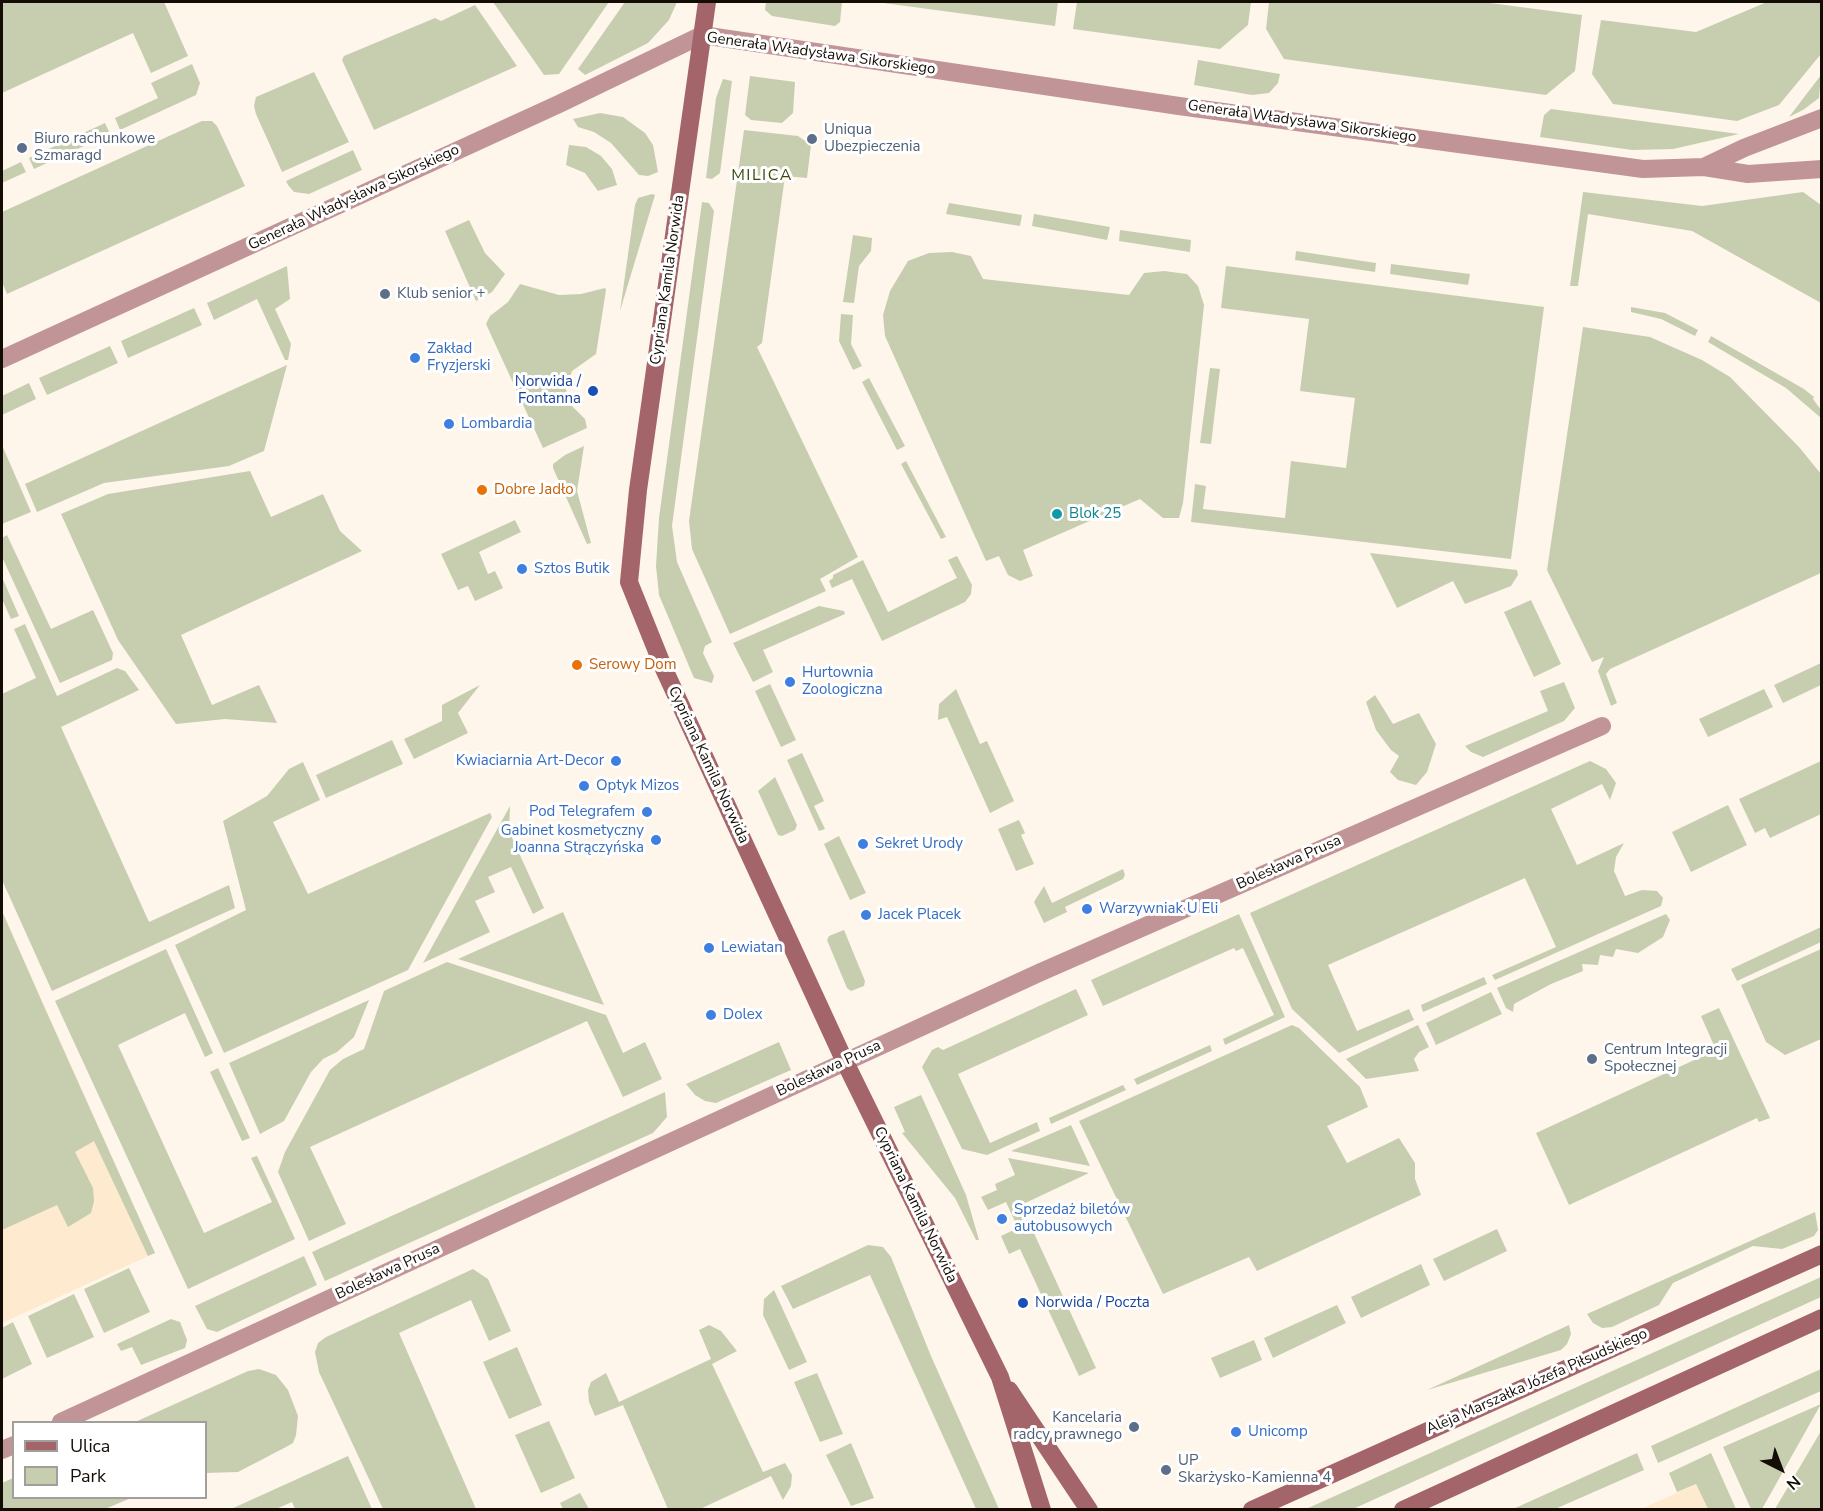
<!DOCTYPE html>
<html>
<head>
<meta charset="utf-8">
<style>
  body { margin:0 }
  #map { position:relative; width:1823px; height:1511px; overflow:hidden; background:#fef6eb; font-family:"Nunito Sans",sans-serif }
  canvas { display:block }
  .frame { position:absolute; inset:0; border:3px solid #140d05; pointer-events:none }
  .legend { position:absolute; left:12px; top:1421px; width:195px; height:78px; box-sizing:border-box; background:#fff; border:2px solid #a19e9b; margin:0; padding:8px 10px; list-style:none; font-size:18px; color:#140d05 }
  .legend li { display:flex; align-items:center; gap:12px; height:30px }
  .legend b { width:30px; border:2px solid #a19e9b }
  .north { position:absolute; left:1751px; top:1439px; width:60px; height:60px; -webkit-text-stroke:4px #fff; paint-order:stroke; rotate:138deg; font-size:16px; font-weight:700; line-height:24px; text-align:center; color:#140d05 }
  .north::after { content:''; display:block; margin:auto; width:21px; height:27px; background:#140d05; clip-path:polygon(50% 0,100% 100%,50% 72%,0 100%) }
</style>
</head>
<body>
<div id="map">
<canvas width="1823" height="1511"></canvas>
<div class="frame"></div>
<ul class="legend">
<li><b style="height:8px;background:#a3656a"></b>Ulica</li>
<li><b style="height:16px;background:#c7ceaf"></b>Park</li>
</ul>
<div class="north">N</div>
</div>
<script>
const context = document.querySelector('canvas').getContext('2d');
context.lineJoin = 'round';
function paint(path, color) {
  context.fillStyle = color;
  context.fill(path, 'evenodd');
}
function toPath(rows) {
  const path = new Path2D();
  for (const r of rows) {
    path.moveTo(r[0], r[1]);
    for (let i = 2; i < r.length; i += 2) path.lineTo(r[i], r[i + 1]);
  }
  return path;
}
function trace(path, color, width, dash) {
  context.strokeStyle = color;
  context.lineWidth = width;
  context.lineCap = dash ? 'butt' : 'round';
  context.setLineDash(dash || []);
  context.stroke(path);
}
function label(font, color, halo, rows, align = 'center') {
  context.font = font + ' "Nunito Sans",sans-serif';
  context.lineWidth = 6;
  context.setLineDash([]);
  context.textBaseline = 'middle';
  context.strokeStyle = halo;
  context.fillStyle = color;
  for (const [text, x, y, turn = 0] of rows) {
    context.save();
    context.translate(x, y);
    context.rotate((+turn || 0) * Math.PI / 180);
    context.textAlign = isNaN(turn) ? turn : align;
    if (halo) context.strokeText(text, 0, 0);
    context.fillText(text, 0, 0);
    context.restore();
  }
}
paint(toPath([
  [2,911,155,1253,2,1323],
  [1696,1484,1708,1509,1639,1510]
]), '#feeacf');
paint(toPath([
  [2,2,164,2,188,56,151,73,133,33,2,93],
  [493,2,609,2,559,74,544,75],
  [625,2,677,2,669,20,648,43,585,75,578,69],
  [766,2,842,2,840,22,835,26,772,16,765,10],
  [876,2,1058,2,1055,26],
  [1077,2,1251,2,1248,25,1220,49,1073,29],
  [1269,2,1482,2,1582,15,1575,71,1546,95,1284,59,1266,29],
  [1767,2,1821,2,1821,54,1779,105,1737,121,1613,104,1592,74,1601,20,1696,32],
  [475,5,517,66,374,130,342,60,344,56,435,18,441,21],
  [1198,60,1280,74,1278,83,1269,93,1252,95,1194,85],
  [192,64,200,83,196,95,120,130,115,118,158,98,151,83],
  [314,72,349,142,282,172,256,114,254,106,256,97],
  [1821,75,1819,98,1803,110,1789,117],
  [750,76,795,82,793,113,782,123,751,120,745,115],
  [723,79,732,81,720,173,712,179,706,178,716,98],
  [1551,109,1739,134,1673,149,1632,150,1540,137,1544,115],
  [600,113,623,117,645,133,653,145,658,172,648,176,639,175,611,143,594,132,578,127,573,119],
  [202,121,212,121,217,126,245,186,7,294,2,282,2,212],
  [105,123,110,134,34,169,29,158],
  [744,130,798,136,811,145,807,178,785,176,762,343,757,347,858,557,820,579,826,591,730,634,692,549,689,521],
  [569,145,586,147,601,156,612,169,617,185,598,191,585,173,566,165],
  [353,150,362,170,309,194,294,192,288,185,286,181],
  [21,162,26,172,2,183,2,171],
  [1583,192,1702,206,1803,192,1821,205,1821,303,1692,231,1588,214,1578,286,1570,286],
  [652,194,655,195,620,311,635,205,638,198],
  [702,202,709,203,714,211,672,526,677,562,712,642,705,646,703,653,714,676,712,683,694,678,659,595,656,566,659,518],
  [949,203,1022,215,1020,226,946,214],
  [1034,214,1110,227,1107,240,1032,226],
  [469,220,485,253,505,274,492,292,476,301,445,231],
  [1120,230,1191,240,1190,252,1119,241],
  [853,235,872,238,871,251,859,266,854,303,843,302],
  [1296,251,1376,263,1375,272,1295,260],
  [952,252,971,256,983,279,1129,295,1144,273,1164,271,1187,274,1198,286,1204,305,1183,503,1179,518,1163,518,1140,499,1023,550,1033,576,1020,581,1008,575,999,556,986,561,885,336,883,315,890,291,908,261,929,253],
  [1391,264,1470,274,1468,285,1390,274],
  [287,266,290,299,275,309,291,344,288,360,285,360,257,299,214,320,207,303],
  [1226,266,1544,307,1511,559,1191,522,1195,484,1206,486,1203,509,1285,518,1291,461,1346,468,1355,398,1300,391,1309,319,1221,308],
  [520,284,559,295,581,294,605,288,606,290,596,354,572,371,566,389,568,402,585,419,587,428,543,448,486,324,490,316,508,302],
  [1631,307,1665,313,1698,330,1695,336,1661,319,1631,312],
  [194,308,202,325,128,358,121,341],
  [841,314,853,315,851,344,862,366,853,370,839,341],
  [1583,327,1650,337,1702,360,1730,377,1799,447,1821,474,1821,573,1610,669,1606,674,1617,703,1611,706,1598,671,1604,657,1592,662,1547,570],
  [1711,336,1804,389,1814,397,1813,399,1821,410,1821,418,1786,388,1708,342],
  [110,346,118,363,47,395,39,378],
  [287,365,264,451,229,466,104,483,37,512,25,484],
  [1210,368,1220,369,1211,444,1200,443],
  [869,378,905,446,897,450,862,382],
  [29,383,36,399,2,415,2,396],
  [2,445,31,512,2,524],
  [584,446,577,491,591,543,587,544,553,468,553,464,565,455],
  [906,461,946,537,941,539,901,464],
  [250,471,271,517,323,494,340,531,362,551,181,635,212,705,259,685,277,723,225,719,176,724,118,640,61,514,108,494],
  [515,520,521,532,479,552,488,574,495,571,503,588,475,601,468,586,458,590,441,554],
  [7,535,51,629,93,610,113,653,112,660,60,683,2,557,2,538],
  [1370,553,1517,570,1518,575,1511,586,1465,604,1453,581,1397,608],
  [957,556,972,585,971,594,965,602,882,641,852,579,832,588,829,581,833,578,833,575,863,560,888,612,957,578,948,560],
  [2,577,19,616,11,619,2,599],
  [1531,600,1561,664,1534,677,1504,612],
  [819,606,844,611,845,614,763,650,773,672,753,682,733,643],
  [25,624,57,696,117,668,125,671,139,690,61,727,149,922,229,885,235,908,52,991,2,880,2,694,36,678,14,629],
  [1821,663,1821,685,1783,703,1774,685],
  [1564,682,1575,708,1564,721,1483,757,1471,752,1465,746,1548,711,1540,691],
  [770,684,796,740,781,747,755,691],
  [480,685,458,713,468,733,414,759,404,739,442,721,442,705],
  [956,689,980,744,987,741,1014,801,990,813,947,717,938,720,939,704],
  [1764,689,1773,707,1708,737,1699,719],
  [1375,695,1393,724,1419,713,1436,744,1427,772,1416,785,1398,780,1390,772,1399,756,1391,750,1376,730,1366,702],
  [392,740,403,764,326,798,316,775],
  [802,753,824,801,814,806,825,829,819,831,787,760],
  [1590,761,1606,769,1616,783,1610,800,1602,784,1551,809,1577,865,1624,843,1616,857,1614,871,1625,896,1642,890,1657,891,1663,898,1661,906,1495,980,1492,975,1556,947,1525,878,1328,965,1357,1031,1409,1009,1414,1020,1339,1053,1292,1009,1250,913],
  [1821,761,1821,814,1770,838,1765,828,1755,833,1739,799],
  [303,762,320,800,273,822,308,894,490,813,492,817,408,970,224,1053,175,945,246,910,223,821,267,796,289,769],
  [775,777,797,825,795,830,782,836,778,835,758,791],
  [1728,805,1747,845,1691,872,1672,832],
  [510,806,509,831,544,908,533,914,511,867,488,877,495,892,475,901,490,932,423,963],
  [1019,820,1025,833,1021,835,1034,864,1016,871,998,829],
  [839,836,866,893,850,900,824,844],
  [1123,869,1125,875,1123,879,1065,907,1067,912,1044,923,1034,902,1044,886,1052,903],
  [2,911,42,1002,155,1253,148,1256,94,1141,75,1152,93,1188,94,1201,91,1213,68,1227,57,1205,2,1230],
  [563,912,604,1005,458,959],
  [1239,914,1285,1017,1225,1045,1223,1039,1274,1015,1243,948,1236,951,1234,948,1103,1006,1091,980],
  [1666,914,1670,920,1663,937,1638,953,1616,949,1613,957,1600,955,1598,965,1582,964,1583,971,1551,984,1514,1004,1513,1012,1506,1008,1497,988],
  [1821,927,1821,942,1737,981,1731,969],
  [844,930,865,981,864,986,851,991,847,988,827,940,829,936],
  [166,949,213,1053,205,1057,185,1013,118,1045,204,1233,272,1202,251,1158,257,1156,295,1239,188,1289,55,1001],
  [1821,949,1821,1039,1785,1055,1766,1042,1741,985],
  [447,962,606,1015,623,1053,645,1042,662,1079,623,1097,587,1021,310,1147,346,1224,309,1241,278,1172,285,1152,330,1070,343,1059,364,1049,384,991],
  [1484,977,1487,984,1423,1012,1421,1005],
  [1076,989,1088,1015,958,1074,990,1143,1037,1122,1040,1131,987,1155,962,1149,922,1067,932,1050,938,1047,943,1050],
  [1491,992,1502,1014,1436,1045,1426,1023],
  [369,1000,354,1037,337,1052,323,1059,311,1072,284,1121,260,1134,229,1063],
  [1719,1008,1770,1118,1759,1122,1757,1118,1569,1205,1536,1133,1716,1050,1701,1016],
  [1292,1025,1299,1028,1360,1087,1368,1107,1327,1126,1347,1163,1399,1138,1415,1163,1415,1179,1421,1195,1257,1271,1249,1257,1163,1294,1079,1121],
  [1418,1025,1429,1047,1419,1052,1414,1059,1419,1071,1366,1079,1346,1059],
  [779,1042,791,1070,716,1103,705,1101,695,1095,686,1084],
  [1210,1045,1212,1051,1137,1085,1134,1079],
  [218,1068,250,1138,242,1141,210,1072],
  [1123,1085,1126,1090,1051,1124,1049,1118],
  [665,1092,667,1117,653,1133,325,1281,312,1252],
  [921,1095,966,1195,979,1240,976,1240,955,1198,902,1133,905,1132,894,1107],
  [1071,1125,1090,1166,1011,1151],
  [1008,1158,1089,1173,1021,1205,1096,1368,1079,1376,1020,1249,1009,1254,1001,1236,1018,1228,1006,1202,988,1210,981,1197,997,1190,995,1184,1015,1175],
  [1815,1212,1818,1230,1814,1236,1782,1249,1753,1246,1673,1283,1659,1305,1612,1327,1602,1328,1593,1323,1587,1314],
  [1497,1229,1507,1251,1444,1281,1433,1259],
  [868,1245,883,1247,891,1257,931,1356,999,1509,976,1509,870,1275,793,1309,781,1286],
  [304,1256,317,1285,217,1332,207,1329,195,1306],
  [1421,1264,1430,1285,1361,1318,1351,1297],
  [129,1268,150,1312,104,1333,84,1289],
  [473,1269,488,1279,511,1331,489,1341,471,1300,399,1333,476,1509,383,1509,319,1372,315,1352,318,1343,326,1337],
  [1821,1277,1821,1297,1353,1509,1306,1509],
  [774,1290,807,1362,789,1370,763,1315,764,1299],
  [74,1294,94,1337,47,1358,28,1316],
  [1337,1305,1346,1323,1273,1358,1264,1338],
  [171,1319,180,1322,187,1340,185,1348,141,1365,132,1347,121,1351,117,1344],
  [13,1322,32,1364,2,1379,2,1328],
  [709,1325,721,1331,737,1351,712,1364,763,1472,785,1463,792,1475,791,1486,783,1500,771,1476,700,1509,668,1509,623,1405,595,1416,589,1402,588,1390,591,1382,606,1373,619,1402,711,1359,699,1330],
  [1569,1325,1571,1334,1567,1344,1561,1350,1427,1390],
  [1254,1340,1262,1360,1220,1378,1211,1358],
  [517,1347,542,1405,509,1419,483,1362],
  [259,1369,276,1375,288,1390,298,1416,296,1435,293,1443,286,1447,238,1472,206,1473,206,1422,135,1422,248,1371],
  [1821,1369,1821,1391,1658,1463,1651,1446],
  [817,1373,843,1434,820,1442,794,1382],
  [1821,1404,1762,1509,1751,1509,1723,1447],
  [549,1421,575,1478,541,1493,515,1435],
  [1821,1431,1821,1509,1775,1509],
  [851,1443,874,1498,851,1506,826,1455],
  [1637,1453,1644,1470,1555,1509,1513,1509],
  [1711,1453,1736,1509,1708,1509,1696,1484,1677,1492,1669,1473],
  [348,1456,372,1509,295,1509,292,1502,276,1509,231,1509],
  [13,1478,14,1498,131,1498,105,1509,2,1509,2,1483],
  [580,1493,589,1509,563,1509,560,1503]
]), '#c7ceaf');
trace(toPath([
  [1704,167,1744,148,1822,118],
  [2,359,559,104,702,35,1179,106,1643,169,1704,167,1748,174,1822,169],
  [61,1422,1041,972,1602,726],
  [2,1450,14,1445]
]), '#c19597', 18);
trace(toPath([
  [707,2,638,490,629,582,664,669,845,1062,1000,1377,1042,1510],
  [1009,1390,1089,1510],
  [1252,1510,1822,1254],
  [1403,1510,1822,1318]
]), '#a3656a', 18);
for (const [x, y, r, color] of [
  [812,139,6,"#5c6f8a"],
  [22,148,6,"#5c6f8a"],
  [385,294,6,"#5c6f8a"],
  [415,358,6,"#3f7fe0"],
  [593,391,6,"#1a4fb4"],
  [449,424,6,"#3f7fe0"],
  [482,490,6,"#e8710a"],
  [1057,514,6,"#0f9aa8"],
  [522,569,6,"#3f7fe0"],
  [577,665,6,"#e8710a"],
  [790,682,6,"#3f7fe0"],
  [616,761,6,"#3f7fe0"],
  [584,786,6,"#3f7fe0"],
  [647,812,6,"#3f7fe0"],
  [656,840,6,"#3f7fe0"],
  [863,844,6,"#3f7fe0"],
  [1087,909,6,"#3f7fe0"],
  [866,915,6,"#3f7fe0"],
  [709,948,6,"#3f7fe0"],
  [711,1015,6,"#3f7fe0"],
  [1592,1059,6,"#5c6f8a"],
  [1002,1219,6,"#3f7fe0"],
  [1023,1303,6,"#1a4fb4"],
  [1134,1427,6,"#5c6f8a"],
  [1236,1432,6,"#3f7fe0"],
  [1166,1470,6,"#5c6f8a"]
]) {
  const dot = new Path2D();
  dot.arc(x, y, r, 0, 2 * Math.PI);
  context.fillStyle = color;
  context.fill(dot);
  trace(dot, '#fff', 2);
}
label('15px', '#140d05', '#fff', [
  ["Generała Władysława Sikorskiego",821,54,8],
  ["Generała Władysława Sikorskiego",1302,122,8],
  ["Generała Władysława Sikorskiego",354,198,-25],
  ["Cypriana Kamila Norwida",668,280,-82],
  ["Cypriana Kamila Norwida",708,765,65],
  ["Bolesława Prusa",1289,863,-24],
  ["Bolesława Prusa",829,1069,-25],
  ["Cypriana Kamila Norwida",915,1205,64],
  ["Bolesława Prusa",388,1272,-25],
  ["Aleja Marszałka Józefa Piłsudskiego",1537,1382,-24]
]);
label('15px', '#4e5e75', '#fff', [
  ["Uniqua",824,130],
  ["Ubezpieczenia",824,147],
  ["Biuro rachunkowe",34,139],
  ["Szmaragd",34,156],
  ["Klub senior +",397,294],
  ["Centrum Integracji",1604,1050],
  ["Społecznej",1604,1067],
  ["Kancelaria",1122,1418,"right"],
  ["radcy prawnego",1122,1435,"right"],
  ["UP",1178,1461],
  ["Skarżysko-Kamienna 4",1178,1478]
], 'left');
label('15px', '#366cbe', '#fff', [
  ["Zakład",427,349],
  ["Fryzjerski",427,366],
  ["Lombardia",461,424],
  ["Sztos Butik",534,569],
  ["Hurtownia",802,673],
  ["Zoologiczna",802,690],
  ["Kwiaciarnia Art-Decor",604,761,"right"],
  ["Optyk Mizos",596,786],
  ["Pod Telegrafem",635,812,"right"],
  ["Gabinet kosmetyczny",644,831,"right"],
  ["Joanna Strączyńska",644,848,"right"],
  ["Sekret Urody",875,844],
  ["Warzywniak U Eli",1099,909],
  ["Jacek Placek",878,915],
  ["Lewiatan",721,948],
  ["Dolex",723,1015],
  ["Sprzedaż biletów",1014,1210],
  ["autobusowych",1014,1227],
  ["Unicomp",1248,1432]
], 'left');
label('15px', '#164399', '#fff', [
  ["Norwida /",581,382],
  ["Fontanna",581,399],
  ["Norwida / Poczta",1035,1303,"left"]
], 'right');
label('15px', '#c56008', '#fff', [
  ["Dobre Jadło",494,490],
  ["Serowy Dom",589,665]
], 'left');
label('15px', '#0d838f', '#fff', [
  ["Blok 25",1069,514]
], 'left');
context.letterSpacing = '1.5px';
label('16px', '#3f470a', '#fff', [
  ["MILICA",762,176]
]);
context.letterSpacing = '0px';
</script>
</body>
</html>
